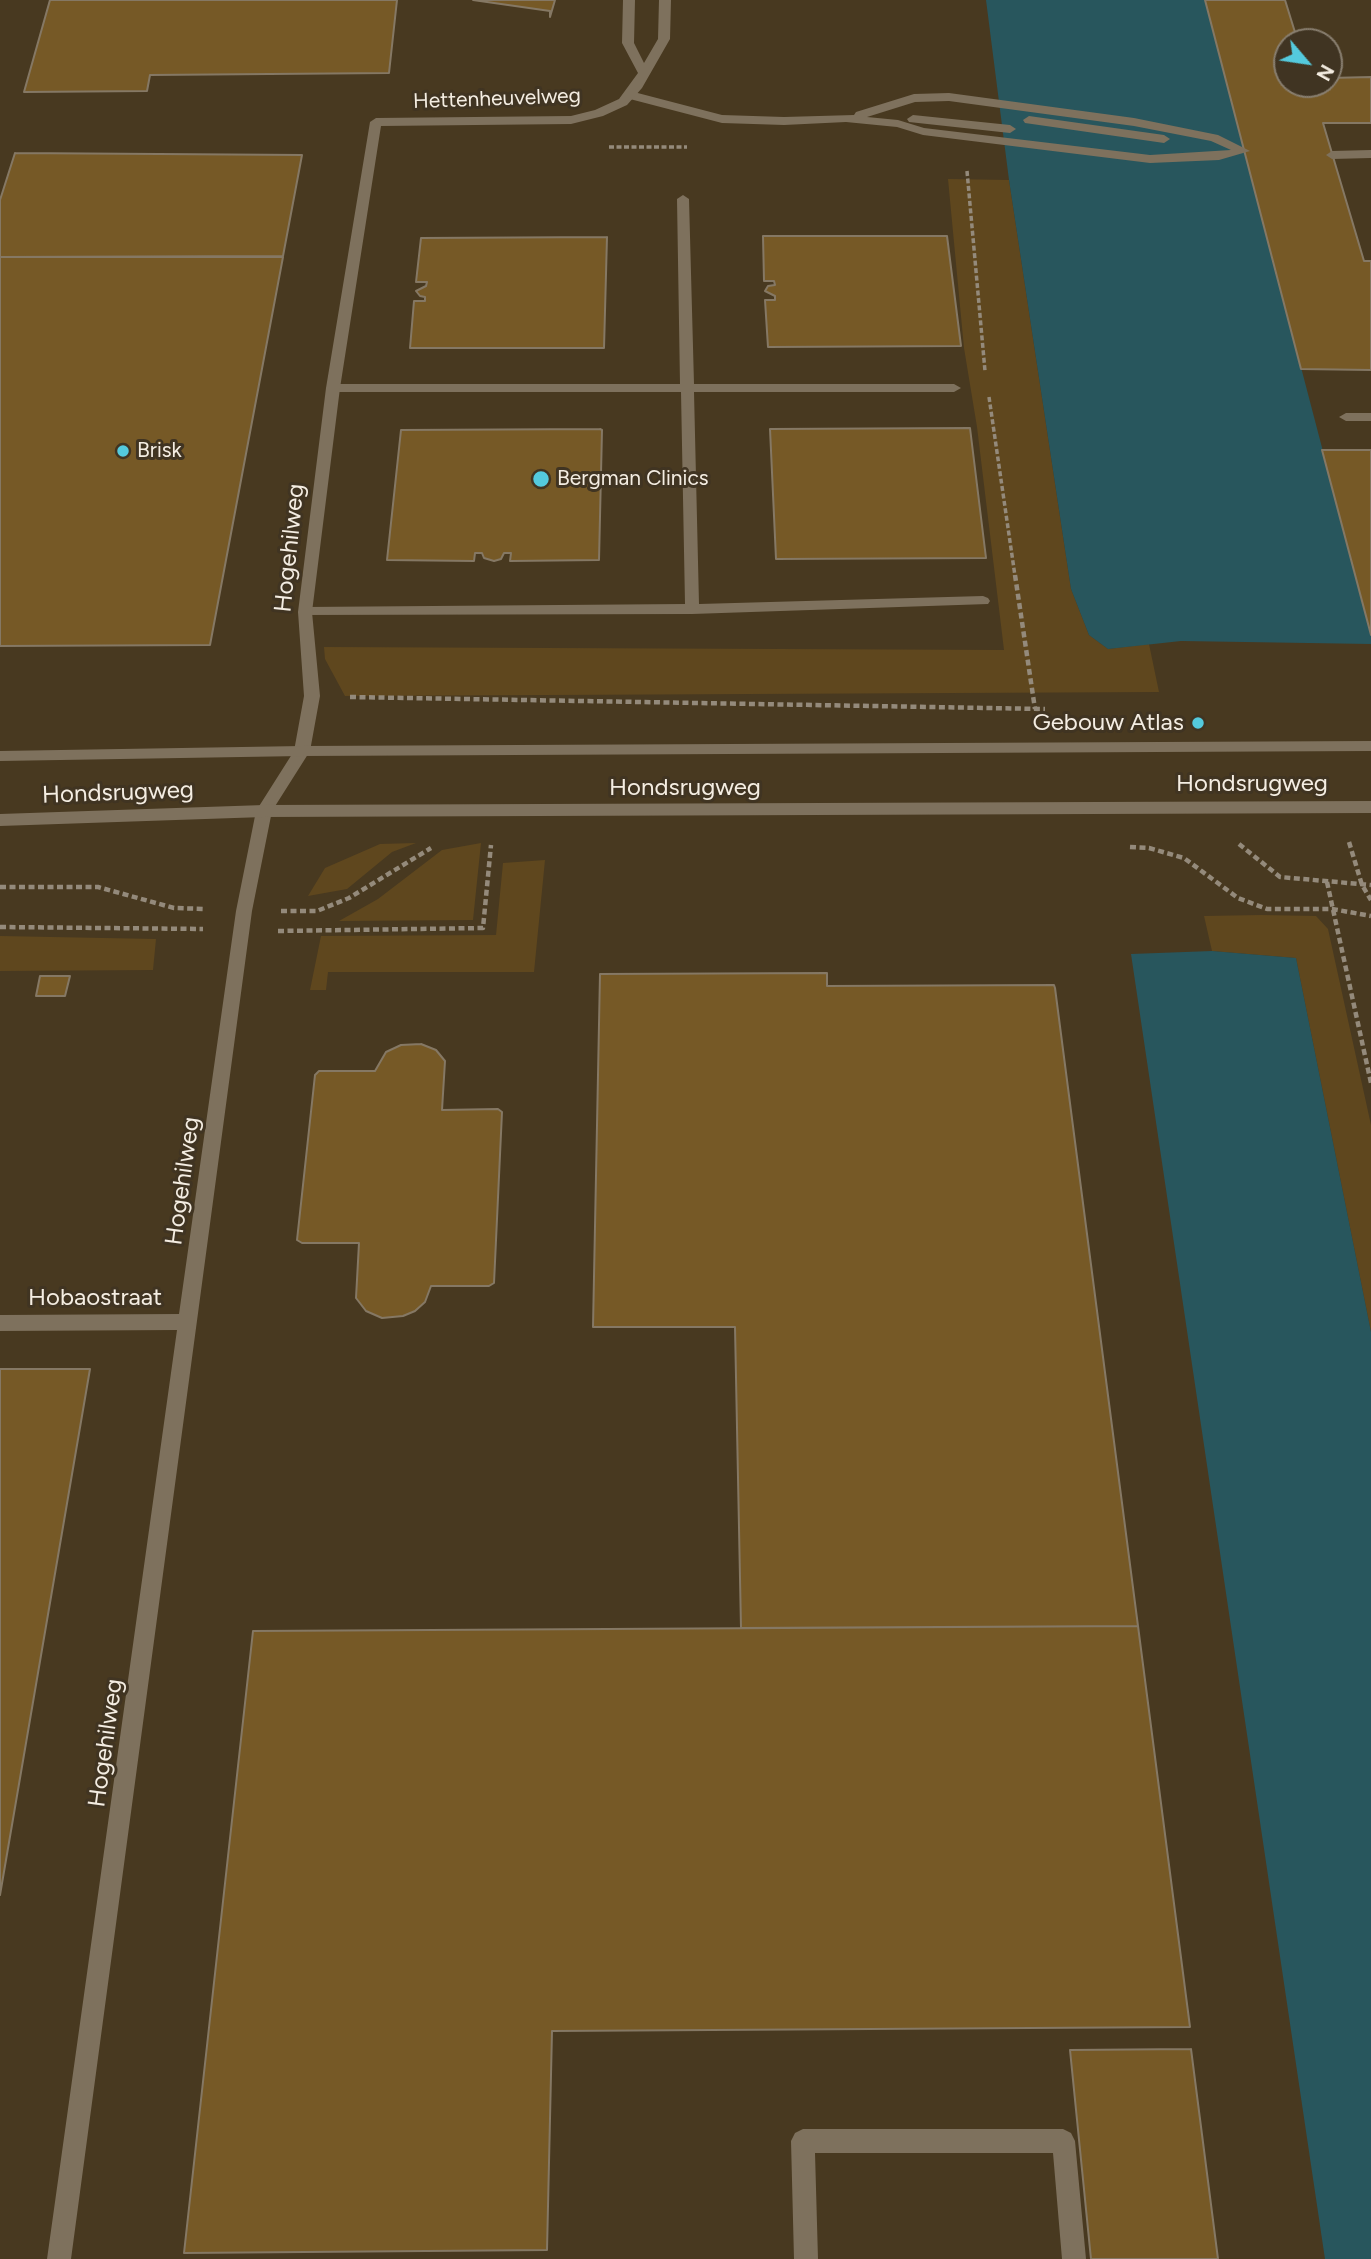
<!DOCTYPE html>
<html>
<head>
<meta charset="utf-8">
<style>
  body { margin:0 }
  #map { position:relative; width:1371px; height:2259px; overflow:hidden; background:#403422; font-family:Figtree,sans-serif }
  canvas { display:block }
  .north { position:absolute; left:1273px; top:28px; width:70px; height:70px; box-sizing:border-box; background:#403422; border:2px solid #887e6f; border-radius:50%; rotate:119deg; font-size:19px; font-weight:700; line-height:28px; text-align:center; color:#f4ede2 }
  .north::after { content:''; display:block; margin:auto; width:24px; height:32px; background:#54cadd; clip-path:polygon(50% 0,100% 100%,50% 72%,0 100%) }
</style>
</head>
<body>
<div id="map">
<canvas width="1371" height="2259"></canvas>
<div class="north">N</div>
</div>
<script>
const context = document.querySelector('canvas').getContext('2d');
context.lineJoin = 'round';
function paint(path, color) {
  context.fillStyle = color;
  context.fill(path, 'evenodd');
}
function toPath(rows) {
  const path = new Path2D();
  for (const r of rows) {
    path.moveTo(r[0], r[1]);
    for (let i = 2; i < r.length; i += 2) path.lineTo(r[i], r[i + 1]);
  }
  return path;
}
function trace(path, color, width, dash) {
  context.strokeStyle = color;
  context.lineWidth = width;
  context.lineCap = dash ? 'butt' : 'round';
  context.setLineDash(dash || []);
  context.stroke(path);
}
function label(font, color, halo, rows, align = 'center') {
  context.font = font + ' Figtree,sans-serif';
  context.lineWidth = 6;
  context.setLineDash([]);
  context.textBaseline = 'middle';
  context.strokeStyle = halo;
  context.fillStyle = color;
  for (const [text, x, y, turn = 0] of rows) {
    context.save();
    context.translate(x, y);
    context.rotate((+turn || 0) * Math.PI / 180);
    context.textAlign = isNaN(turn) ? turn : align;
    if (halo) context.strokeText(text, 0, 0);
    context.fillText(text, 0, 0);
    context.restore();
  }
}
paint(toPath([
  [0,0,1371,0,1371,2259,0,2259],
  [1287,42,1329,42,1329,84,1287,84]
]), '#483920');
paint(toPath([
  [948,179,1009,180,1071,589,1089,635,1108,649,1149,644,1159,692,345,696,325,659,324,647,1004,650,977,427,964,348],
  [416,843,392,852,347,889,308,896,325,868,380,844],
  [481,843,473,920,339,921,378,899,442,850],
  [545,860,534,972,328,972,326,990,310,990,321,936,496,935,503,863],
  [1261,915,1316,916,1328,929,1371,1125,1371,1332,1296,958,1212,951,1204,916],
  [0,936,156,939,153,970,0,971]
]), '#5f471e');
paint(toPath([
  [986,0,1205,0,1371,635,1371,644,1181,641,1108,649,1089,635,1071,589,1009,180],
  [1212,951,1296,958,1371,1332,1371,2259,1325,2259,1131,954]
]), '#28565d');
const building = toPath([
  [50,0,397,0,389,73,150,75,147,91,24,92,50,0],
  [555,0,550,17,550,11,473,0,555,0],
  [1205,0,1285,0,1298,42,1287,42,1287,84,1329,84,1329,78,1371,77,1371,123,1323,123,1364,261,1371,261,1371,370,1301,369,1205,0],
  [15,153,302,155,283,256,0,257,0,200,15,153],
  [763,236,947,236,961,346,768,347,765,300,775,300,775,296,765,291,768,286,775,285,774,281,764,281,763,236],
  [607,237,604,348,410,348,414,301,425,301,425,297,420,296,416,291,426,286,427,282,416,282,421,238,607,237],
  [0,257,283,257,210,645,0,646,0,257],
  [600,429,602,430,599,560,510,561,511,553,504,553,501,559,494,561,484,558,482,553,475,553,474,561,387,560,401,430,600,429],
  [770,429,970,428,986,558,776,559,770,429],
  [1322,450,1371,450,1371,635,1322,450],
  [827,973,827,986,1054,985,1055,988,1138,1626,741,1628,735,1327,593,1327,600,974,827,973],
  [40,976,70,976,65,996,36,996,40,976],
  [421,1044,436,1050,445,1061,442,1110,498,1109,502,1112,494,1283,489,1286,431,1286,425,1302,415,1311,403,1316,382,1318,366,1311,356,1298,359,1243,302,1243,297,1240,315,1075,319,1071,375,1071,386,1052,401,1045,421,1044],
  [0,1369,90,1369,0,1895,0,1369],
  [1138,1626,1190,2027,552,2031,547,2250,184,2253,253,1631,1138,1626],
  [1191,2049,1218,2259,1091,2259,1070,2050,1191,2049]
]);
paint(building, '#765926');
trace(building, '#857864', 2);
trace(toPath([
  [609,147,687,147],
  [967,171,985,371],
  [989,397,1015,576]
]), '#948a7b', 3.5, [5, 2.5]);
trace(toPath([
  [1015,575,1035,709],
  [350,697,1045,709],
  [1349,842,1362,885,1371,900],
  [1239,844,1280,877,1371,885],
  [1130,847,1149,848,1184,858,1238,898,1267,909,1332,909,1371,916],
  [1327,882,1371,1083],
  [0,887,98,887,174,908,206,909],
  [281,911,317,911,349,898,431,848],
  [0,927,203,929],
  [278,931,483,928,491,845]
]), '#948a7b', 4.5, [6, 3.5]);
paint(toPath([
  [630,91,722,115,784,117,854,115,856,112,914,94,949,93,1134,118,1218,135,1250,151,1219,160,1150,163,923,135,897,127,846,122,784,125,722,123,626,98,624,95,630,91],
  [949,101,1134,126,1211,141,1231,150,1150,155,924,128,898,120,867,117,915,102,949,101],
  [913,115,1010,125,1016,129,1010,133,909,122,907,119,913,115],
  [1029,116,1164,135,1170,139,1164,143,1025,123,1023,120,1029,116],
  [1371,150,1371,158,1332,159,1326,155,1332,151,1371,150],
  [683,195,689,199,694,384,954,384,961,388,954,392,694,392,699,604,983,596,988,598,990,601,988,604,692,614,300,615,298,612,305,607,685,604,681,392,333,392,326,388,333,384,680,384,677,199,683,195],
  [1371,413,1371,421,1346,421,1339,417,1346,413,1371,413],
  [803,2129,1063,2129,1071,2133,1075,2141,1086,2259,1062,2259,1053,2153,815,2153,818,2259,794,2259,791,2141,795,2133,803,2129]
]), '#7e715d');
paint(toPath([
  [623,0,635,0,634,43,644,63,658,39,659,0,671,0,670,39,642,88,627,105,603,116,571,124,381,126,340,388,312,612,320,696,310,751,272,811,252,911,71,2259,47,2259,177,1330,0,1331,0,1315,179,1314,236,911,256,811,294,751,304,696,298,612,326,388,370,122,376,118,571,116,595,110,619,99,638,73,622,43,623,0]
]), '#7e715d');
paint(toPath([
  [1371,741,1371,751,302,756,0,761,0,751,302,746,1371,741],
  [1371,801,1371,813,264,817,0,826,0,814,264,805,1371,801]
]), '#7e715d');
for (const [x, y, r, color] of [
  [123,451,7,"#54cadd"],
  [541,479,9,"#54cadd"],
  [1198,723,7,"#54cadd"]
]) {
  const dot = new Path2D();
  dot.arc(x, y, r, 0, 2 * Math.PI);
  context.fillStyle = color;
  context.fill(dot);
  trace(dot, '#403422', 2.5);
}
label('21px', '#f4ede2', '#403422', [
  ["Hettenheuvelweg",497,99,-2]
]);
label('21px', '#f4ede2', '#403422', [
  ["Brisk",137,451],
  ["Bergman Clinics",557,479]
], 'left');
label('24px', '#f4ede2', '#403422', [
  ["Hogehilweg",290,548,-84],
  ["Hondsrugweg",1252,784],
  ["Hondsrugweg",685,788],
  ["Hondsrugweg",118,793,-2],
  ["Hogehilweg",183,1181,-82],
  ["Hobaostraat",95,1298],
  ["Hogehilweg",106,1743,-82]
]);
label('24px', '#f4ede2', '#403422', [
  ["Gebouw Atlas",1184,723]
], 'right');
</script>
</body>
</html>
